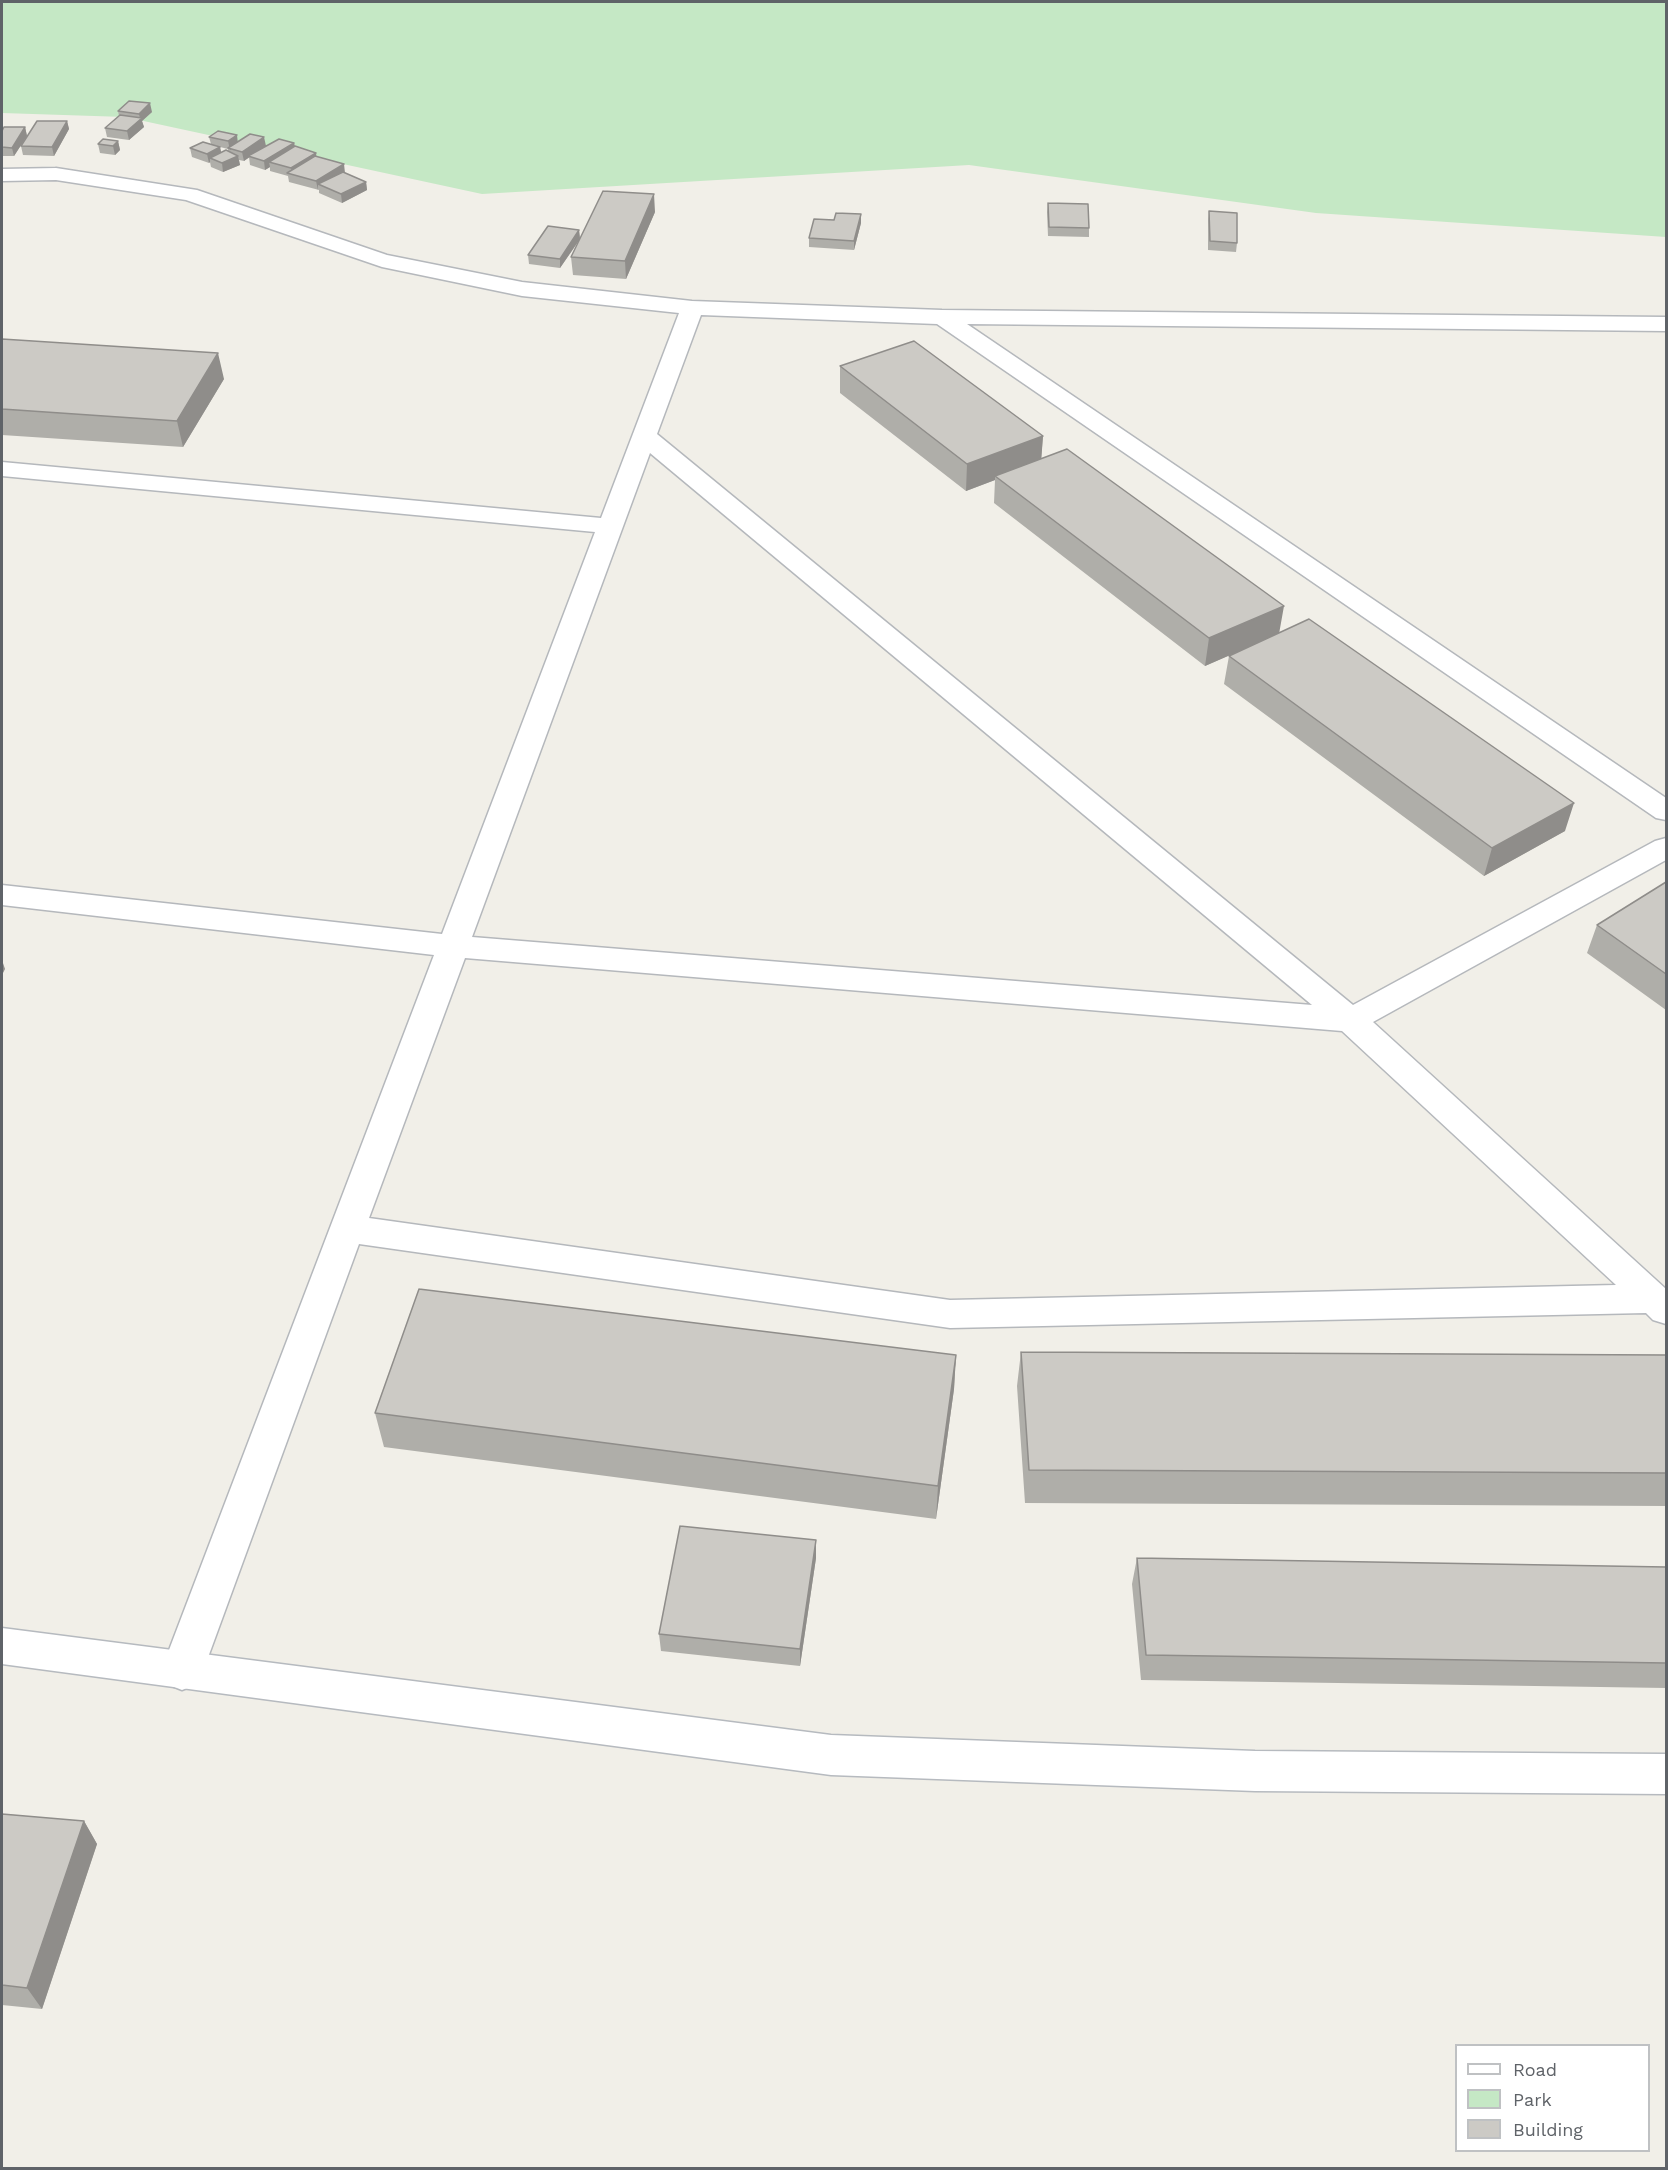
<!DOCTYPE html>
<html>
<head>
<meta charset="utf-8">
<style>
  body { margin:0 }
  #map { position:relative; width:1668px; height:2170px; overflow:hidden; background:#f1efe8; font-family:"Work Sans",sans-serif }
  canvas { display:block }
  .frame { position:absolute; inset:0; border:3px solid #5f6368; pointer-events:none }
  .legend { position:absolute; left:1455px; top:2044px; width:195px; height:108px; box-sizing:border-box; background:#fff; border:2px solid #bfc1c3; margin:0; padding:8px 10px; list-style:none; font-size:18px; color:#5f6368 }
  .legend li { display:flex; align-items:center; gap:12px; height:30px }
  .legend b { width:30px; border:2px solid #bfc1c3 }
</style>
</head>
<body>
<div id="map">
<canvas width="1668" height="2170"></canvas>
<div class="frame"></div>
<ul class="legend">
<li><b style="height:8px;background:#fff"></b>Road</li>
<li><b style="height:16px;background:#c5e8c5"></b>Park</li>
<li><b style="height:16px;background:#cccac5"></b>Building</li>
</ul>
</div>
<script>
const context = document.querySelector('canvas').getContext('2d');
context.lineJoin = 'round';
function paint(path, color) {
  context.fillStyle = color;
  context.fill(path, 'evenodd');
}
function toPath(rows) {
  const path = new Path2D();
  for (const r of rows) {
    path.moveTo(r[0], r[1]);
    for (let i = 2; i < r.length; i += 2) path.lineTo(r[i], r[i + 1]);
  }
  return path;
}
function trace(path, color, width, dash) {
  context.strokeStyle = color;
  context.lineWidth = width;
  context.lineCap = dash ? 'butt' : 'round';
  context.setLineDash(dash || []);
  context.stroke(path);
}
paint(toPath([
  [2,2,1666,2,1666,237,1316,213,969,165,482,194,125,117,2,113]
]), '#c5e8c5');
const street = toPath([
  [56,168,197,190,387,255,522,282,692,301,942,310,1666,317,1666,331,967,324,1666,798,1666,820,1656,818,937,324,701,315,657,434,1353,1005,1655,841,1666,838,1666,860,1373,1022,1666,1289,1666,1324,1653,1320,1646,1313,950,1328,359,1244,203,1671,197,1684,182,1690,167,1684,161,1671,434,955,2,905,2,885,442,934,595,532,2,476,2,462,601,518,679,313,522,296,382,267,186,200,56,180,2,181,2,169,56,168],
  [650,453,1312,1005,472,937,650,453],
  [465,958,1342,1031,1616,1285,950,1300,369,1218,465,958]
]);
const secondary = toPath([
  [2,1628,831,1735,1255,1751,1666,1754,1666,1794,1255,1791,831,1775,2,1664,2,1628]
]);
trace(street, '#b5b8bc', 3);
trace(secondary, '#b6babf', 3);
paint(street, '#fff');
paint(secondary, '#fff');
paint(toPath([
  [118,111,152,112,142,121,144,127,129,140,107,137,105,128,119,116],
  [67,121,69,129,54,156,23,155,21,146],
  [25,127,27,136,14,156,2,156,2,131],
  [209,137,266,146,260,150,294,143,295,147,317,157,345,173,366,182,367,190,342,203,319,193,319,190,289,182,288,176,270,171,270,167,265,170,250,165,249,157,244,161,239,160,240,165,223,172,211,167,210,162,209,163,192,157,190,148,211,144],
  [220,147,228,149,228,151,221,153],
  [118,141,120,150,115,155,100,153,98,144],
  [1048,203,1089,228,1089,237,1048,236,1047,212],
  [1209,211,1237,243,1236,252,1208,250,1208,220],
  [655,212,626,279,573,275,571,257],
  [861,214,861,223,854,250,809,247,809,238,834,220],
  [579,230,580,239,560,268,529,264,528,255],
  [2,339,224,379,183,447,2,435],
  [840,366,1043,436,1041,459,1279,633,1565,831,1484,876,1224,684,1229,656,1252,645,1205,666,994,503,995,480,966,491,840,393],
  [1666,882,1666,1010,1587,953,1597,925],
  [1021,1352,1666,1355,1666,1506,1025,1503,1017,1386],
  [956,1355,954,1389,936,1519,384,1447,375,1413],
  [816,1558,800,1666,661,1651,659,1634],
  [1137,1558,1666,1567,1666,1688,1141,1680,1132,1584],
  [2,1814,84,1821,97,1844,42,2009,2,2005]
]), '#afaea9');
paint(toPath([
  [150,103,152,112,142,121,144,127,129,140,127,131,140,119,139,114],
  [67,121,69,129,54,156,52,147],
  [25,127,27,136,14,156,12,148],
  [237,135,238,144,230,150,228,141],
  [264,137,266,146,244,161,242,152],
  [118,141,120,150,115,155,113,146],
  [294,143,296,152,269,162,270,167,265,170,264,161],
  [220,147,222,156,210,158,210,162,209,163,207,154],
  [316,153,317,162,292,174,291,168],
  [238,156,240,165,223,172,222,163],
  [344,164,345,173,318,184,318,190,316,181],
  [366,182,367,190,342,203,341,194],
  [654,194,655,212,626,279,625,261],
  [861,214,861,223,854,250,854,241],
  [579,230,580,239,560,268,560,259],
  [218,353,224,379,183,447,177,421],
  [1043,436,1041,463,995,476,995,480,966,491,967,464],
  [1284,606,1279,634,1205,666,1209,638],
  [1574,803,1565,831,1484,876,1492,848],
  [2,960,5,969,2,975],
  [956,1355,954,1389,936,1519,938,1486],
  [816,1540,816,1558,800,1666,800,1649],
  [84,1821,97,1844,42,2009,27,1988]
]), '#8f8d8a');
const building = toPath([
  [129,101,150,103,139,114,118,111,129,101],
  [120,115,142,118,127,131,105,128,120,115],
  [37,121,67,121,52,147,21,146,37,121],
  [4,127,25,127,12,148,2,147,2,131,4,127],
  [218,131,237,135,228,141,209,137,218,131],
  [250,134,264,137,242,152,228,148,250,134],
  [103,139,118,141,113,146,98,144,103,139],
  [279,139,294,143,264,161,248,156,279,139],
  [203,142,220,147,207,154,190,148,203,142],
  [295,146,316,153,291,168,269,162,295,146],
  [226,150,238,156,222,163,210,158,226,150],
  [315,156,344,164,316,181,287,173,315,156],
  [343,172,366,182,341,194,318,184,343,172],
  [603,191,654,194,625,261,571,257,603,191],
  [1048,203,1088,204,1089,228,1049,227,1048,203],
  [1209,211,1237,213,1237,243,1210,241,1209,211],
  [836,213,861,214,854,241,809,238,814,219,834,220,836,213],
  [548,226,579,230,560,259,528,255,548,226],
  [2,339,218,353,177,421,2,409,2,339],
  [914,341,1043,436,967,464,840,366,914,341],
  [1067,449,1284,606,1209,638,995,476,1067,449],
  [1309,619,1574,803,1492,848,1229,656,1309,619],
  [1666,882,1666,974,1597,925,1666,882],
  [419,1289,956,1355,938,1486,375,1413,419,1289],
  [1021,1352,1666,1355,1666,1473,1029,1470,1021,1352],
  [680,1526,816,1540,800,1649,659,1634,680,1526],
  [1137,1558,1666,1567,1666,1663,1146,1655,1137,1558],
  [2,1814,84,1821,27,1988,2,1985,2,1814]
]);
paint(building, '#cccac5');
trace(building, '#8f8d8a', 1.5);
</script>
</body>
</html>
